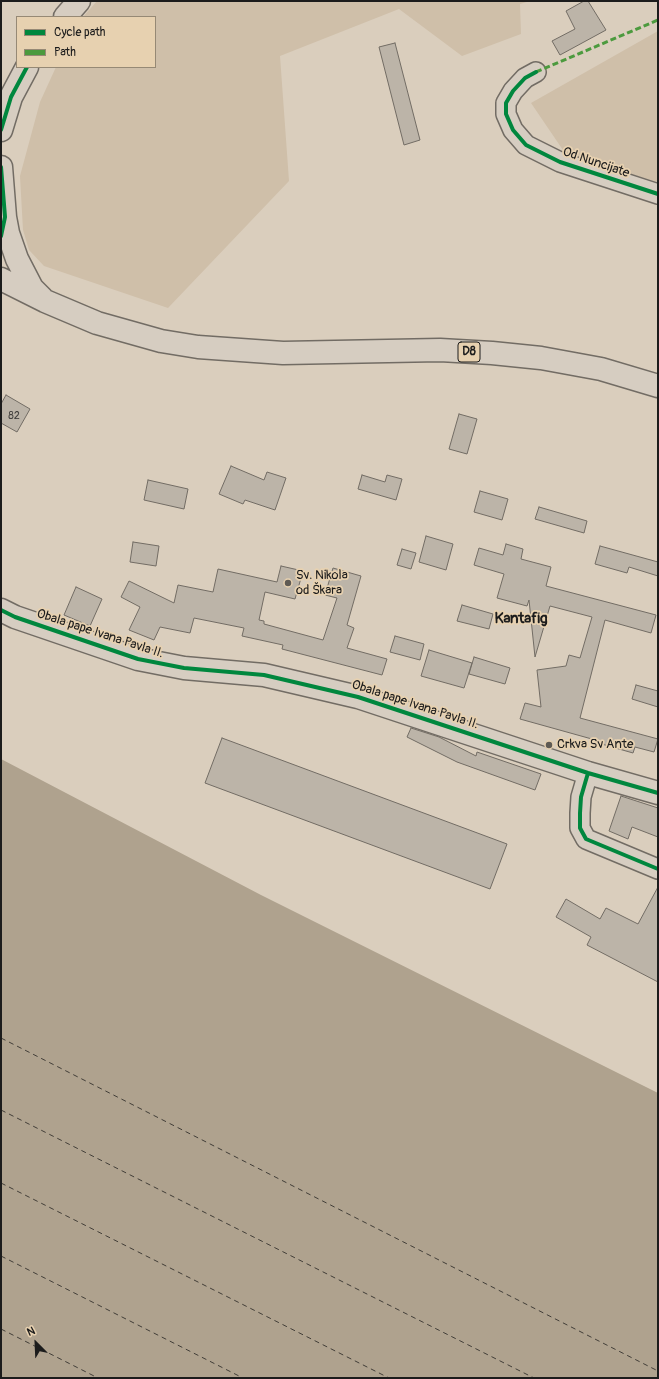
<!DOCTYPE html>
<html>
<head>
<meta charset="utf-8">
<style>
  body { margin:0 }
  #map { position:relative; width:659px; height:1379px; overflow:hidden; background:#dacebd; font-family:Pangolin,sans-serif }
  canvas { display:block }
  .frame { position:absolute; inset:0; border:2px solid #1c1c1c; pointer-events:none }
  .legend { position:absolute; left:16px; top:16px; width:140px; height:52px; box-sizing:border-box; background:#e7d1b0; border:1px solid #968975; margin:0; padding:5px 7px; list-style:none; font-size:12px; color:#1c1c1c }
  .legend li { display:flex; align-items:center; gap:8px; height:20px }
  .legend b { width:20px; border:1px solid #968975 }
  .north { position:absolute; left:16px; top:1323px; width:40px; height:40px; -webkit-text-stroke:3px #e7d1b0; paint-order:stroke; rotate:336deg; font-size:11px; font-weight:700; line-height:16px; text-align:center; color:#1c1c1c }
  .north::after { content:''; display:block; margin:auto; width:14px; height:18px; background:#1c1c1c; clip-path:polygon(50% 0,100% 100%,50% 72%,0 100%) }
</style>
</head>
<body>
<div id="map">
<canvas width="659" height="1379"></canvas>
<div class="frame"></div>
<ul class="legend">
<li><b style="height:5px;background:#00873e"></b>Cycle path</li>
<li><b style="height:5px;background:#4c9a3e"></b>Path</li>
</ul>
<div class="north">N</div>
</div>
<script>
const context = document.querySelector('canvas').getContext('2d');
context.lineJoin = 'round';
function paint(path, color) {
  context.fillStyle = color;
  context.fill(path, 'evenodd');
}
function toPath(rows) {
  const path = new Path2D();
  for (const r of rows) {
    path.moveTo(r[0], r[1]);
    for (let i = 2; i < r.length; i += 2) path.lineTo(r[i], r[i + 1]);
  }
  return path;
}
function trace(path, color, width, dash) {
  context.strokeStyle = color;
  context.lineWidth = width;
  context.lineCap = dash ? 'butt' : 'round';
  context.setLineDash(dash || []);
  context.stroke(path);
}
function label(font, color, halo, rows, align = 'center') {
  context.font = font + ' Pangolin,sans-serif';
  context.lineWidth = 3.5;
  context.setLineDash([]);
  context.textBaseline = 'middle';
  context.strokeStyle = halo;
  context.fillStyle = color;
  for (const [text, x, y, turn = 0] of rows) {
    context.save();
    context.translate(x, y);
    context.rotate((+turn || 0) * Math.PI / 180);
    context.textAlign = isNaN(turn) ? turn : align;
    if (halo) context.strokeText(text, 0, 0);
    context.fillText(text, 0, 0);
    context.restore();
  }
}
paint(toPath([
  [97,1,530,1,520,4,521,34,462,56,399,9,280,56,289,181,168,308,44,266,29,250,23,230,20,176,40,102,56,67,155,67,155,17,83,17],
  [658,31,658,182,567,156,531,103]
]), '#cfbfa9');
paint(toPath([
  [1,759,261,895,658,1093,658,1378,1,1378]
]), '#afa28e');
trace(toPath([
  [1,1038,658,1371],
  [1,1110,534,1378],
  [1,1183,389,1378],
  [1,1256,243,1378],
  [1,1329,98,1378]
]), '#423e38', 1, [5, 4]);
const building = toPath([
  [584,1,588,1,606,30,560,55,552,41,575,29,566,11,584,1],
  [395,43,420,140,404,145,379,47,395,43],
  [6,395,30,409,17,432,1,423,1,404,6,395],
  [459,414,477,419,467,454,449,449,459,414],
  [231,466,264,480,267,472,286,478,275,510,245,500,243,504,219,494,231,466],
  [362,475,385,482,387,475,402,479,396,500,358,489,362,475],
  [148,480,188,489,184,509,144,500,148,480],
  [480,491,508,499,502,520,474,512,480,491],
  [539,507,587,521,584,533,535,519,539,507],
  [426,536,453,544,446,570,419,562,426,536],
  [133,542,159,546,156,566,130,562,133,542],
  [506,544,523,549,521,559,551,567,546,586,656,615,651,633,605,620,580,718,658,739,654,752,635,747,633,753,598,743,599,741,520,719,525,703,541,707,537,670,566,666,569,655,580,658,592,617,550,606,535,657,529,600,527,606,497,598,504,574,474,565,479,548,503,555,506,544],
  [600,546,658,562,658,576,629,567,627,573,595,564,600,546],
  [402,549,416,553,411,569,397,565,402,549],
  [281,566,303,571,295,599,265,592,259,620,264,621,264,624,323,640,337,598,325,595,333,568,361,576,347,625,354,628,347,648,387,659,382,675,282,649,283,645,242,636,244,628,194,618,190,633,160,627,154,640,129,630,140,607,121,597,129,581,174,603,178,585,213,592,218,569,277,582,281,566],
  [76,587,102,599,90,626,64,615,76,587],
  [462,605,493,614,489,629,457,621,462,605],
  [395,636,424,644,420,660,390,652,395,636],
  [429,650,472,663,464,688,421,676,429,650],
  [474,657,510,668,505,684,469,674,474,657],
  [636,685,658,691,658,707,632,699,636,685],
  [411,728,439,737,476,756,477,752,541,774,535,790,457,762,407,737,411,728],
  [222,738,507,844,490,889,205,783,222,738],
  [621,796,658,808,658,837,632,827,628,839,609,831,621,796],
  [658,887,658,982,587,945,591,937,556,917,566,899,600,919,606,908,638,924,658,887]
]);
paint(building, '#bcb4a8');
trace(building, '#726c64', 1);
const street = toPath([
  [536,72,525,78,513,91,506,103,506,114,513,130,526,145,560,162,658,194],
  [588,773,581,797,580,813,580,828,586,839,658,869]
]);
const primary = toPath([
  [65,17,79,1],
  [1,130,11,97,27,67],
  [1,167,5,217,2,231],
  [5,217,8,233,17,259,32,288,42,298],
  [1,279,45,301,97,323,161,341,198,347,283,353,440,350,492,353,541,358,601,369,658,386],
  [1,610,15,617,138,659,184,668,264,675,358,697,588,773,658,793]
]);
trace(street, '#726c64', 22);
trace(primary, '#726c64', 25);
trace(street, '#d6cdc1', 19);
trace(primary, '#d6cdc1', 22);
trace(toPath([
  [536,72,658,20]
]), '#4c9a3e', 3, [6, 3]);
trace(toPath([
  [536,72,525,78,513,91,506,103,506,114,513,130,526,145,560,162,658,194],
  [1,130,11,97,27,67],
  [1,167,5,217,1,236],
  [1,610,15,617,138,659,184,668,264,675,358,697,588,773,658,793],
  [588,773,581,797,580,813,580,828,586,839,658,869]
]), '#00873e', 4);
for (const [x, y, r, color] of [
  [288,583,4,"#5e5a54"],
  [549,745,4,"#5e5a54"]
]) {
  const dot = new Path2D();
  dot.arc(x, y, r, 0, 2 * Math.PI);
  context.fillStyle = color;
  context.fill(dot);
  trace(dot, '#e7d1b0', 1.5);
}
label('11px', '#44423f', null, [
  ["82",14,416]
]);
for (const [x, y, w] of [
  [469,352,22]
]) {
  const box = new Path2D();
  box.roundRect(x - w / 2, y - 10, w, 20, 3);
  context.fillStyle = '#e7d1b0';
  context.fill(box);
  trace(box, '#1c1c1c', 1);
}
label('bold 12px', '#1c1c1c', null, [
  ["D8",469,352]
]);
label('13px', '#1c1c1c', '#e7d1b0', [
  ["Od Nuncijate",596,163,19],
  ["Obala pape Ivana Pavla II.",100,634,18],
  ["Obala pape Ivana Pavla II.",415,705,18]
]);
label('13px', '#1c1c1c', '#e7d1b0', [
  ["Sv. Nikola",296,576],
  ["od Škara",296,591],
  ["Crkva Sv Ante",557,745]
], 'left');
label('bold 15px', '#1c1c1c', '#e7d1b0', [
  ["Kantafig",521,619]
]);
</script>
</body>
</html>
